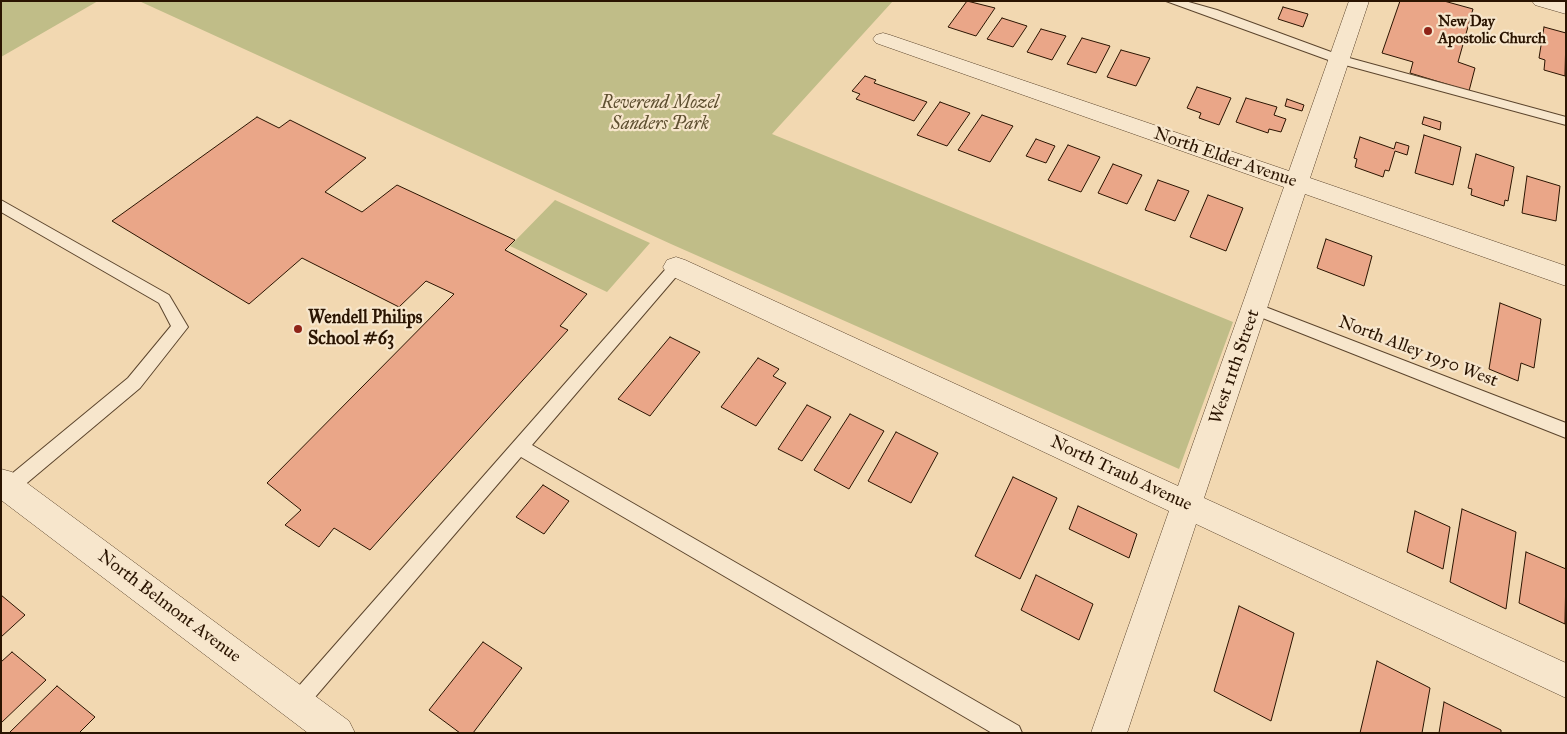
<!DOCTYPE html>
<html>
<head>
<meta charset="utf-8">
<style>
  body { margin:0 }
  #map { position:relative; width:1567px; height:734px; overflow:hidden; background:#f2d8b1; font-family:"IM FELL Great Primer",serif }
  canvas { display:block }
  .frame { position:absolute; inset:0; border:2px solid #2a1401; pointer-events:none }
</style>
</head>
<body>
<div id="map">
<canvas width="1567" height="734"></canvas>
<div class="frame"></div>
</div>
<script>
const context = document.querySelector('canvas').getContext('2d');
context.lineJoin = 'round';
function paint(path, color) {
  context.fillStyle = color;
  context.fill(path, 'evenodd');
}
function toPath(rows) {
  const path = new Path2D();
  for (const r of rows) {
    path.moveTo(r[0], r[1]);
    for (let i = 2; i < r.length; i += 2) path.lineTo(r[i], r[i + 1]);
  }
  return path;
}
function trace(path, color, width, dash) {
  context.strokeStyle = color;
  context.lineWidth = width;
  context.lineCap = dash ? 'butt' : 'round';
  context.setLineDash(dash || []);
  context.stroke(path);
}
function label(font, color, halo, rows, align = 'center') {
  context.font = font + ' "IM FELL Great Primer",serif';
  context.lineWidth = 4.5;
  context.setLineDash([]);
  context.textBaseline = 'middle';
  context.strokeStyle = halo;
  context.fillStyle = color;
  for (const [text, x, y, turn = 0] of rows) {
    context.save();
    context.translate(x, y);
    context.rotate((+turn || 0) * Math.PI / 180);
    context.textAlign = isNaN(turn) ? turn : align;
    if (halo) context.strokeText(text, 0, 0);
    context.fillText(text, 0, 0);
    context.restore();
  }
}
paint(toPath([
  [1,1,98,1,1,57],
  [139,1,893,1,772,134,1233,322,1179,469,671,244],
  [555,200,650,243,607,292,510,246]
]), '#c0bd88');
const building = toPath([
  [967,1,995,8,976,36,948,27,967,1],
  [1400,1,1444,1,1473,9,1458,62,1475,68,1469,91,1410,73,1413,62,1382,53,1400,1],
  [1283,7,1308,14,1303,27,1278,19,1283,7],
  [1002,18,1027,26,1013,47,987,39,1002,18],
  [1544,27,1566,33,1565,76,1544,70,1545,60,1539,58,1544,27],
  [1041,29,1066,36,1052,60,1027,52,1041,29],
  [1082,38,1110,46,1096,73,1067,64,1082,38],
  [1121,50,1150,58,1136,86,1107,77,1121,50],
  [865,76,876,80,874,83,927,102,914,121,856,99,860,94,852,91,865,76],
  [1197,87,1231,98,1219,125,1199,118,1201,113,1187,108,1197,87],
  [1246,98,1277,107,1274,115,1286,119,1281,132,1269,129,1268,133,1236,122,1246,98],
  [1287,99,1304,105,1302,111,1285,106,1287,99],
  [940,102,970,113,947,146,917,135,940,102],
  [982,115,1013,126,990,162,958,150,982,115],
  [257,117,279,128,290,120,366,158,325,192,362,212,397,185,515,240,505,250,587,294,560,326,568,330,370,550,334,528,319,547,285,525,301,510,267,483,454,294,426,281,399,307,302,258,249,304,112,221,257,117],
  [1424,117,1441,122,1440,130,1422,124,1424,117],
  [1424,135,1461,147,1453,185,1415,173,1424,135],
  [1360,137,1394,149,1396,142,1409,146,1407,155,1395,151,1389,171,1385,170,1383,177,1355,167,1357,159,1354,158,1360,137],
  [1036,139,1055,146,1046,163,1026,156,1036,139],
  [1068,145,1100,157,1081,192,1048,180,1068,145],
  [1476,154,1514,167,1508,201,1505,200,1504,206,1471,195,1472,189,1468,188,1476,154],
  [1113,164,1142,175,1127,204,1098,193,1113,164],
  [1527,176,1560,186,1556,221,1522,213,1527,176],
  [1158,180,1189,191,1175,221,1145,210,1158,180],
  [1208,195,1243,208,1226,251,1190,237,1208,195],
  [1326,239,1372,256,1364,286,1317,268,1326,239],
  [1500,303,1541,319,1534,368,1521,363,1518,381,1489,369,1500,303],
  [670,337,700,352,650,416,618,399,670,337],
  [758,358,779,369,773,376,786,383,756,426,721,407,758,358],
  [807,405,831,417,802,461,778,449,807,405],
  [850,414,884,431,849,489,814,470,850,414],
  [896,432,938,453,911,503,868,481,896,432],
  [1013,477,1057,498,1020,579,975,556,1013,477],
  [543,485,569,501,544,534,516,517,543,485],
  [1078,506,1137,534,1129,558,1069,529,1078,506],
  [1462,509,1516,532,1506,609,1450,582,1462,509],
  [1415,511,1450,527,1443,569,1407,552,1415,511],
  [1526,552,1566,569,1565,624,1519,603,1526,552],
  [1036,575,1093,604,1079,640,1021,610,1036,575],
  [1,595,25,615,1,637,1,595],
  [1239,606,1294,633,1271,721,1214,691,1239,606],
  [483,642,522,668,473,733,460,733,429,710,483,642],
  [12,652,46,680,1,723,1,662,12,652],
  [1377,661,1430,688,1422,733,1360,733,1377,661],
  [57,686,95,717,79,733,9,733,57,686],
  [1444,702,1501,730,1501,733,1439,733,1444,702]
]);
paint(building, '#eaa688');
trace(building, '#2a1401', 1);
const lane = toPath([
  [1166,1,1185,1,1217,10,1342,56,1566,117,1566,125,1334,62,1166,1],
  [1,200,169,295,188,327,140,388,15,493,9,495,3,493,3,481,128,378,171,326,159,303,1,212,1,200],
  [676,261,681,263,683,267,681,271,532,445,1019,726,1022,733,992,733,521,457,304,710,297,713,290,710,287,703,290,696,671,263,676,261],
  [1255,303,1566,423,1566,438,1250,313,1247,309,1250,305,1255,303]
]);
const street = toPath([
  [1349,1,1369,1,1310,178,1566,266,1566,286,1305,194,1204,498,1566,663,1566,698,1196,524,1127,733,1091,733,1169,511,667,274,663,267,667,260,676,257,685,260,1178,486,1284,187,876,43,873,39,876,35,883,33,890,35,1289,171,1349,1],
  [1532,1,1566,2,1566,14,1535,5,1532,1],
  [1,469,12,472,349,721,355,733,308,733,1,500,1,469]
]);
trace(lane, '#5c452d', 2);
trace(street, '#5c452d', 1);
paint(lane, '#f7e6cc');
paint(street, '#f7e6cc');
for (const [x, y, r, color] of [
  [1428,31,5,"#8f2418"],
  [298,329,5,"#8f2418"]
]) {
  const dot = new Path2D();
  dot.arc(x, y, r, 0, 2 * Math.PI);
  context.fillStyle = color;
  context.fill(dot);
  trace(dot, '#f7e6cc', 2);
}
label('bold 15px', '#2a1401', '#f7e6cc', [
  ["New Day",1438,22],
  ["Apostolic Church",1438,39]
], 'left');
label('italic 18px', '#5e4f30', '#f7e6cc', [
  ["Reverend Mozel",660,104],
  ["Sanders Park",660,125]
]);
label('18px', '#2a1401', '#f7e6cc', [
  ["North Elder Avenue",1225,158,19],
  ["North Alley 1950 West",1418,352,21],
  ["West 11th Street",1235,367,-71],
  ["North Traub Avenue",1121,474,25],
  ["North Belmont Avenue",169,607,37]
]);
label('bold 18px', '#2a1401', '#f7e6cc', [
  ["Wendell Philips",308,319],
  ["School #63",308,340]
], 'left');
</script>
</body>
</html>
